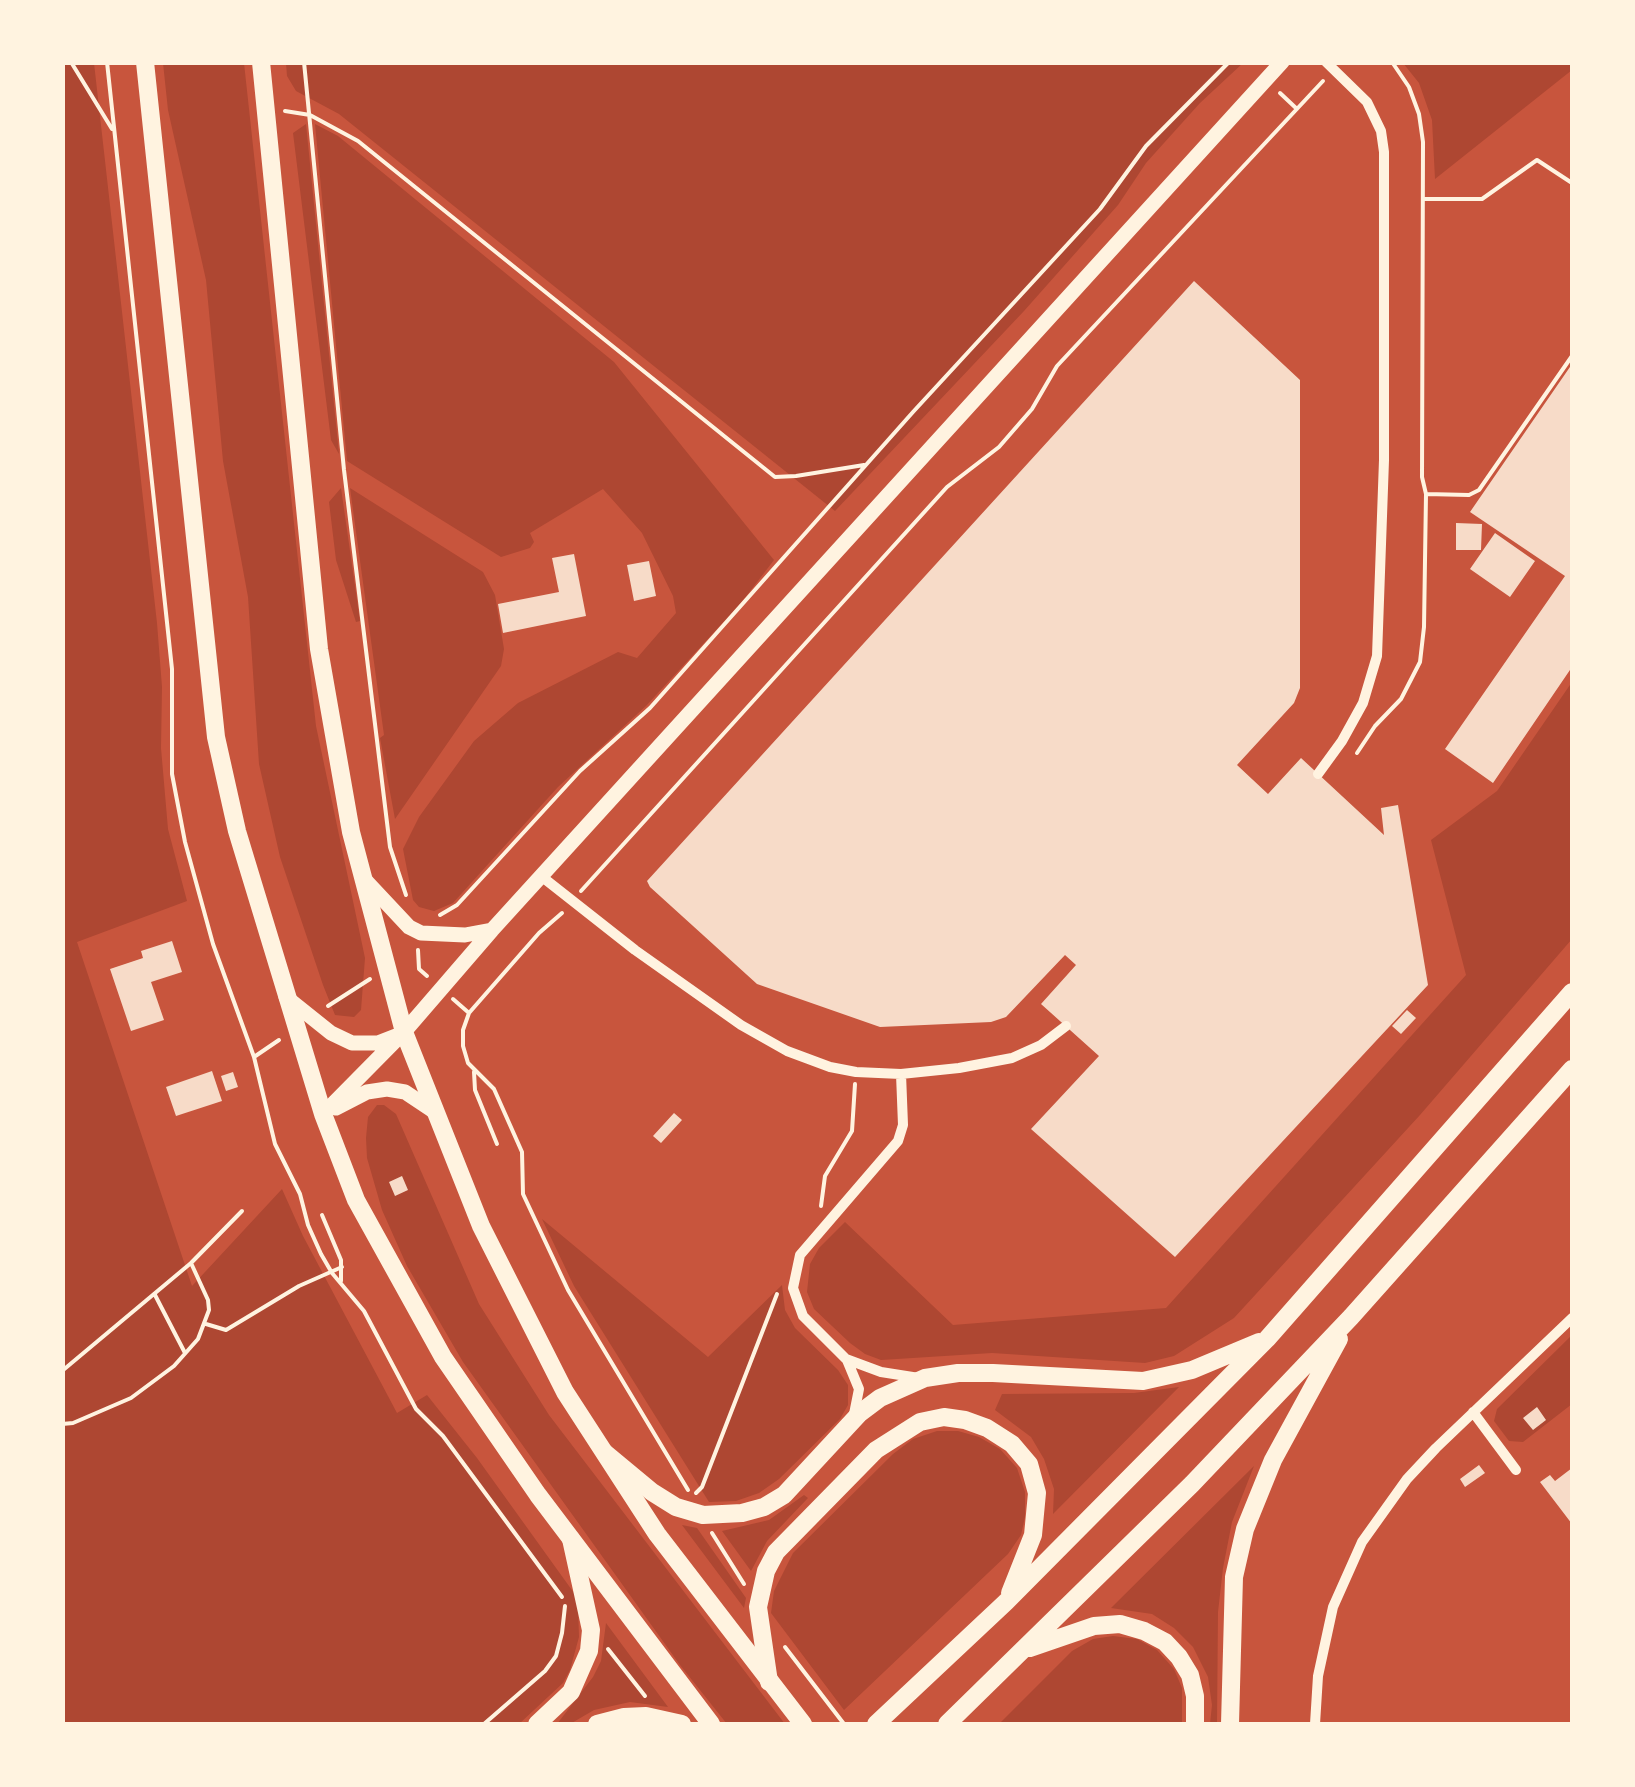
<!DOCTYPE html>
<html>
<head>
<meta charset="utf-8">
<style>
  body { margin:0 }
  #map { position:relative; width:1635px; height:1787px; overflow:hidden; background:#c8553d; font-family:"Space Grotesk",sans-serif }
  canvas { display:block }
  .frame { position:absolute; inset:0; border:65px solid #fff3e0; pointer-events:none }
</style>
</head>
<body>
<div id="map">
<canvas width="1635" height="1787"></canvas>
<div class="frame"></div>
</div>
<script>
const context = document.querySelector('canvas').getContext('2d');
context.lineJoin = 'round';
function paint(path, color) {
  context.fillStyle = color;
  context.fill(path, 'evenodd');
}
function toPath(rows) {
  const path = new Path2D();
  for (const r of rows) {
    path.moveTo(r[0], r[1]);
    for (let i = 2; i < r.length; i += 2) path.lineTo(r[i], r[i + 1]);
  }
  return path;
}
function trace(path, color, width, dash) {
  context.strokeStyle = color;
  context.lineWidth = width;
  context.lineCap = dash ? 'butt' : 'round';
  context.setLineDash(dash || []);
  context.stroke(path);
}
paint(toPath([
  [1572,62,1572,70,1435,179,1432,120,1419,83,1403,63],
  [62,63,94,63,157,623,162,687,161,748,168,829,187,901,77,942,192,1286,282,1189,303,1236,397,1413,427,1395,477,1458,574,1593,578,1607,579,1637,570,1670,563,1683,519,1724,63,1724],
  [163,63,244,63,316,726,365,958,361,1010,354,1017,335,1015,323,985,280,857,259,764,248,597,223,461,206,280,168,110],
  [286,63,1243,63,1200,103,1146,163,1118,205,1024,311,835,511,339,114,296,91,287,76],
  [306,124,339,454,331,440,293,133],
  [315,124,338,136,614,362,774,560,741,603,646,706,558,787,453,903,434,911,419,907,413,900,403,849,419,817,474,741,518,703,618,652,637,658,676,613,673,596,642,533,603,489,530,533,534,542,530,548,501,557,347,461],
  [341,488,360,621,356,622,336,560,329,502],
  [350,488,483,572,495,595,504,649,501,666,395,819,380,738,384,735],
  [1572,682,1572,939,1420,1115,1234,1318,1174,1356,1145,1363,992,1353,881,1360,865,1354,850,1343,814,1309,807,1292,810,1264,819,1248,845,1222,953,1325,1166,1308,1466,975,1431,840,1497,791],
  [377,1105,384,1105,396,1114,479,1304,549,1415,785,1724,727,1724,680,1665,463,1362,407,1266,382,1210,367,1158,366,1138,368,1117],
  [542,1219,708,1357,782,1285,785,1310,795,1328,838,1370,848,1385,848,1405,840,1419,779,1479,759,1493,736,1501,709,1502,574,1286],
  [1572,1335,1572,1404,1523,1442,1509,1441,1494,1421,1497,1409],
  [1179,1387,1053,1514,1054,1489,1044,1459,1031,1437,995,1410,1002,1394,1134,1393],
  [937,1431,958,1431,979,1437,1000,1449,1017,1468,1025,1492,1025,1517,1021,1535,1008,1554,844,1710,771,1613,774,1591,793,1553,893,1454,913,1439],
  [1254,1466,1232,1522,1223,1568,1218,1612,1217,1723,1210,1724,1212,1705,1208,1677,1193,1647,1174,1628,1152,1614,1111,1608],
  [804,1495,808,1498,767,1541,751,1571,722,1531,769,1520],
  [682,1525,697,1528,746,1598,744,1608],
  [606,1623,668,1707,630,1702,594,1710,570,1724,557,1724,593,1677,601,1661],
  [1113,1636,1137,1639,1157,1650,1174,1669,1182,1688,1182,1724,999,1724,1072,1651,1093,1639]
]), '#ae4732');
paint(toPath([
  [1194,281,1300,380,1300,688,1294,703,1237,765,1268,794,1301,758,1384,835,1381,808,1398,805,1428,985,1175,1257,1031,1129,1099,1056,1041,1004,1076,965,1065,955,1006,1017,991,1022,880,1027,757,984,650,887,647,881],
  [1572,364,1572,667,1493,783,1445,749,1565,576,1470,512],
  [1456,523,1482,524,1481,550,1456,550],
  [1495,533,1535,561,1510,597,1470,569],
  [574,554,586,616,503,633,498,604,559,592,552,558],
  [649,561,656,596,634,601,627,565],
  [172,941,182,972,151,982,164,1020,131,1031,110,969,143,958,141,951],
  [1407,1010,1416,1018,1401,1034,1392,1026],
  [212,1071,222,1101,176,1116,166,1087],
  [233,1072,238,1087,226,1091,221,1076],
  [674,1113,682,1120,661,1143,653,1136],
  [402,1176,408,1190,395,1196,389,1182],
  [1537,1407,1546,1420,1533,1430,1523,1418],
  [1479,1465,1485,1473,1465,1487,1460,1479],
  [1572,1468,1572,1524,1540,1482,1550,1475,1555,1481]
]), '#f7dbc8');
trace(toPath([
  [71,62,112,129],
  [107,62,172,669,172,774,185,842,213,944,254,1057,275,1144,300,1194,308,1225,321,1254,332,1273,364,1311,416,1409,443,1436,562,1597],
  [304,62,344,470,390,847,406,895],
  [1392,62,1409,87,1419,114,1423,142,1422,477,1426,494,1469,495,1479,490,1572,356],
  [1280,93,1297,109],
  [285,111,310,115,358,141,775,477,796,476,864,465],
  [1423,199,1482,199,1537,160,1572,183],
  [1357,753,1375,726,1401,699,1420,662,1424,627,1426,494],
  [581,891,947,487,999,447,1032,409,1057,366,1323,81],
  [440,915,457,905,580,771,650,708,913,412,1100,209,1146,146,1229,62],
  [418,950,419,969,427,976],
  [453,999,469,1013,463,1030,463,1046,468,1063,494,1089,522,1152,523,1194,568,1290,688,1490],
  [328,1006,370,979],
  [469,1013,539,933,562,913],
  [254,1057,279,1040],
  [474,1072,475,1090,497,1144],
  [821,1206,825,1176,852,1131,855,1084],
  [322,1215,341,1260,341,1281],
  [155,1295,185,1353],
  [206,1324,226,1330,299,1286,342,1267],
  [62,1371,191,1263,242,1211],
  [62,1424,73,1423,131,1398,174,1366,198,1339,209,1310,208,1300,191,1263],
  [696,1493,702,1487,777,1294],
  [712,1533,744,1584],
  [785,1647,844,1724],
  [608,1649,645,1696],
  [484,1724,545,1671,556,1656,562,1633,565,1606]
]), '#fff3e0', 4);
trace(toPath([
  [1318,774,1342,741,1363,703,1377,656,1384,460,1384,152,1381,131,1367,102,1326,62],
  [541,876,635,950,741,1025,787,1051,830,1067,856,1072,901,1074,959,1068,1012,1058,1041,1045,1066,1026],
  [901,1074,903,1125,898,1141,800,1255,793,1288,803,1316,846,1359,881,1372,919,1378],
  [847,1360,859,1389,854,1414],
  [1473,1412,1516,1470],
  [1315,1724,1318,1676,1333,1607,1362,1542,1407,1479,1436,1448,1572,1318]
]), '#fff3e0', 10);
trace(toPath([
  [364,879,409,927,421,933,465,935,492,930],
  [286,997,331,1033,352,1043,378,1043,396,1036],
  [336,1108,367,1092,387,1089,405,1092,432,1110],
  [323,1114,404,1032,492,930,1282,62]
]), '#fff3e0', 15);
trace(toPath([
  [145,62,216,737,237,831,323,1114,356,1200,443,1357,538,1495,711,1724],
  [261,62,319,649,351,832,404,1032,481,1226,565,1392,657,1534,803,1724]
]), '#fff3e0', 18);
trace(toPath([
  [605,1453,652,1492,676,1507,703,1515,742,1513,764,1507,784,1495,860,1413,880,1398,925,1378,958,1373,993,1373,1143,1381,1192,1370,1259,1342],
  [1030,1648,1094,1626,1120,1624,1144,1631,1165,1642,1179,1657,1190,1675,1195,1696,1195,1724],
  [769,1682,758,1607,766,1571,776,1552,876,1450,920,1422,944,1417,965,1420,987,1428,1012,1444,1029,1464,1037,1493,1033,1535,1010,1593],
  [537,1724,571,1692,589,1651,591,1630,571,1539],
  [597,1724,624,1717,646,1716,682,1724],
  [876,1724,1006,1602,1267,1339,1572,992],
  [947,1724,1192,1484,1351,1317,1572,1069],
  [1230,1724,1234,1577,1245,1529,1273,1460,1339,1339]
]), '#fff3e0', 18);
</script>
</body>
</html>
